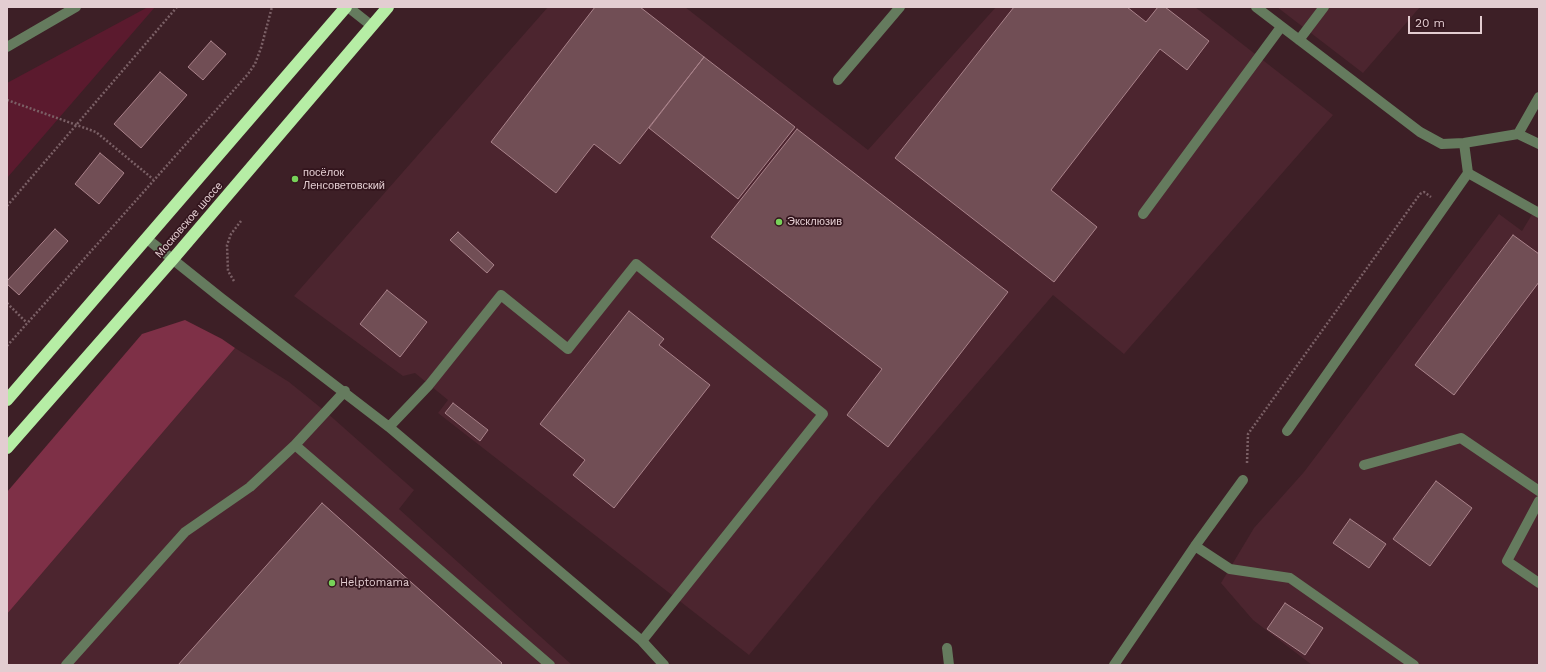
<!DOCTYPE html>
<html>
<head>
<meta charset="utf-8">
<style>
  body { margin:0 }
  #map { position:relative; width:1546px; height:672px; overflow:hidden; background:#3d1f26; font-family:"Work Sans",sans-serif }
  canvas { display:block }
  .frame { position:absolute; inset:0; border:8px solid #e3cdd1; pointer-events:none }
  .scale { position:absolute; left:1408px; top:16px; width:74px; height:18px; box-sizing:border-box; border:2px solid #e3cdd1; border-top:0; padding-left:5px; font-size:12px; line-height:14px; white-space:nowrap; color:#e3cdd1; -webkit-text-stroke:3px #33151d; paint-order:stroke }
</style>
</head>
<body>
<div id="map">
<canvas width="1546" height="672"></canvas>
<div class="frame"></div>
<div class="scale">20 m</div>
</div>
<script>
const context = document.querySelector('canvas').getContext('2d');
context.lineJoin = 'round';
function paint(path, color) {
  context.fillStyle = color;
  context.fill(path, 'evenodd');
}
function toPath(rows) {
  const path = new Path2D();
  for (const r of rows) {
    path.moveTo(r[0], r[1]);
    for (let i = 2; i < r.length; i += 2) path.lineTo(r[i], r[i + 1]);
  }
  return path;
}
function trace(path, color, width, dash) {
  context.strokeStyle = color;
  context.lineWidth = width;
  context.lineCap = dash ? 'butt' : 'round';
  context.setLineDash(dash || []);
  context.stroke(path);
}
function label(font, color, halo, rows, align = 'center') {
  context.font = font + ' "Work Sans",sans-serif';
  context.lineWidth = 3.5;
  context.setLineDash([]);
  context.textBaseline = 'middle';
  context.strokeStyle = halo;
  context.fillStyle = color;
  for (const [text, x, y, turn = 0] of rows) {
    context.save();
    context.translate(x, y);
    context.rotate((+turn || 0) * Math.PI / 180);
    context.textAlign = isNaN(turn) ? turn : align;
    if (halo) context.strokeText(text, 0, 0);
    context.fillText(text, 0, 0);
    context.restore();
  }
}
paint(toPath([
  [548,7,685,7,868,150,996,7,1195,7,1333,115,1124,354,1053,295,880,496,749,655,438,413,448,400,415,373,403,376,294,296],
  [1277,7,1420,7,1363,73],
  [1539,203,1539,665,1312,665,1253,620,1221,583,1254,528,1304,472,1499,214,1522,231],
  [235,348,289,382,326,412,414,490,399,509,572,665,7,665,7,614]
]), '#4c252f');
paint(toPath([
  [148,7,155,7,7,178,7,83]
]), '#5b1a2e');
paint(toPath([
  [185,320,222,339,235,348,7,614,7,492,142,334]
]), '#7e3047');
const building = toPath([
  [595,7,640,7,704,57,620,164,594,144,556,193,491,142,595,7],
  [1014,7,1127,7,1146,22,1158,7,1165,7,1209,41,1187,70,1160,49,1051,190,1097,227,1054,282,895,158,1014,7],
  [211,41,226,54,203,80,188,67,211,41],
  [704,57,795,127,738,199,649,128,704,57],
  [160,72,187,95,141,148,114,124,160,72],
  [797,129,1008,292,888,447,847,415,882,369,711,237,797,129],
  [100,153,124,173,99,204,75,184,100,153],
  [55,229,68,241,19,295,7,284,7,281,55,229],
  [458,232,494,265,487,273,450,240,458,232],
  [1513,235,1539,254,1539,282,1454,395,1415,365,1513,235],
  [387,290,427,322,400,357,360,324,387,290],
  [629,311,664,339,659,345,710,385,614,508,573,475,585,460,540,424,629,311],
  [453,403,488,430,480,441,445,413,453,403],
  [1436,481,1472,508,1430,566,1393,539,1436,481],
  [322,503,502,663,500,665,178,665,322,503],
  [1350,519,1386,544,1369,568,1333,543,1350,519],
  [1285,603,1323,628,1305,655,1267,629,1285,603]
]);
paint(building, '#714e55');
trace(building, '#a9828a', 1);
trace(toPath([
  [7,100,96,132,153,179],
  [7,206,177,7],
  [234,281,228,271,227,245,231,234,241,221],
  [7,303,27,323],
  [7,346,248,74,255,64,261,48,272,7],
  [1247,463,1248,434,1420,194,1424,192,1431,197]
]), '#7b6066', 2.5, [2, 2]);
trace(toPath([
  [348,7,372,26],
  [1256,7,1420,132,1442,144,1464,143,1518,134,1539,144],
  [1299,40,1324,7],
  [7,47,76,7],
  [838,80,900,7],
  [1518,134,1539,97],
  [1464,143,1468,173,1539,213],
  [1143,214,1281,27],
  [146,238,221,298,389,427,642,641,664,665],
  [389,427,429,385,501,295,568,349,636,264,823,414,642,641],
  [1287,431,1468,173],
  [295,445,550,665],
  [1364,465,1461,438,1539,491],
  [1539,501,1507,561,1539,583],
  [1195,546,1230,569,1290,578,1414,665],
  [947,648,949,665],
  [66,665,185,532,250,487,295,445,345,391],
  [1114,665,1195,546,1243,480]
]), '#657b5e', 10);
trace(toPath([
  [7,400,346,7],
  [7,448,173,259,388,7]
]), '#b6eda5', 12);
for (const [x, y, r, color] of [
  [295,179,4,"#77d259"],
  [779,222,4,"#77d259"],
  [332,583,4,"#77d259"]
]) {
  const dot = new Path2D();
  dot.arc(x, y, r, 0, 2 * Math.PI);
  context.fillStyle = color;
  context.fill(dot);
  trace(dot, '#33151d', 1.5);
}
label('11px', '#e3cdd1', '#33151d', [
  ["посёлок",303,173],
  ["Ленсоветовский",303,186],
  ["Эксклюзив",787,222],
  ["Helptomama",340,583]
], 'left');
label('11px', '#e3cdd1', '#33151d', [
  ["Московское шоссе",189,220,-49]
]);
</script>
</body>
</html>
